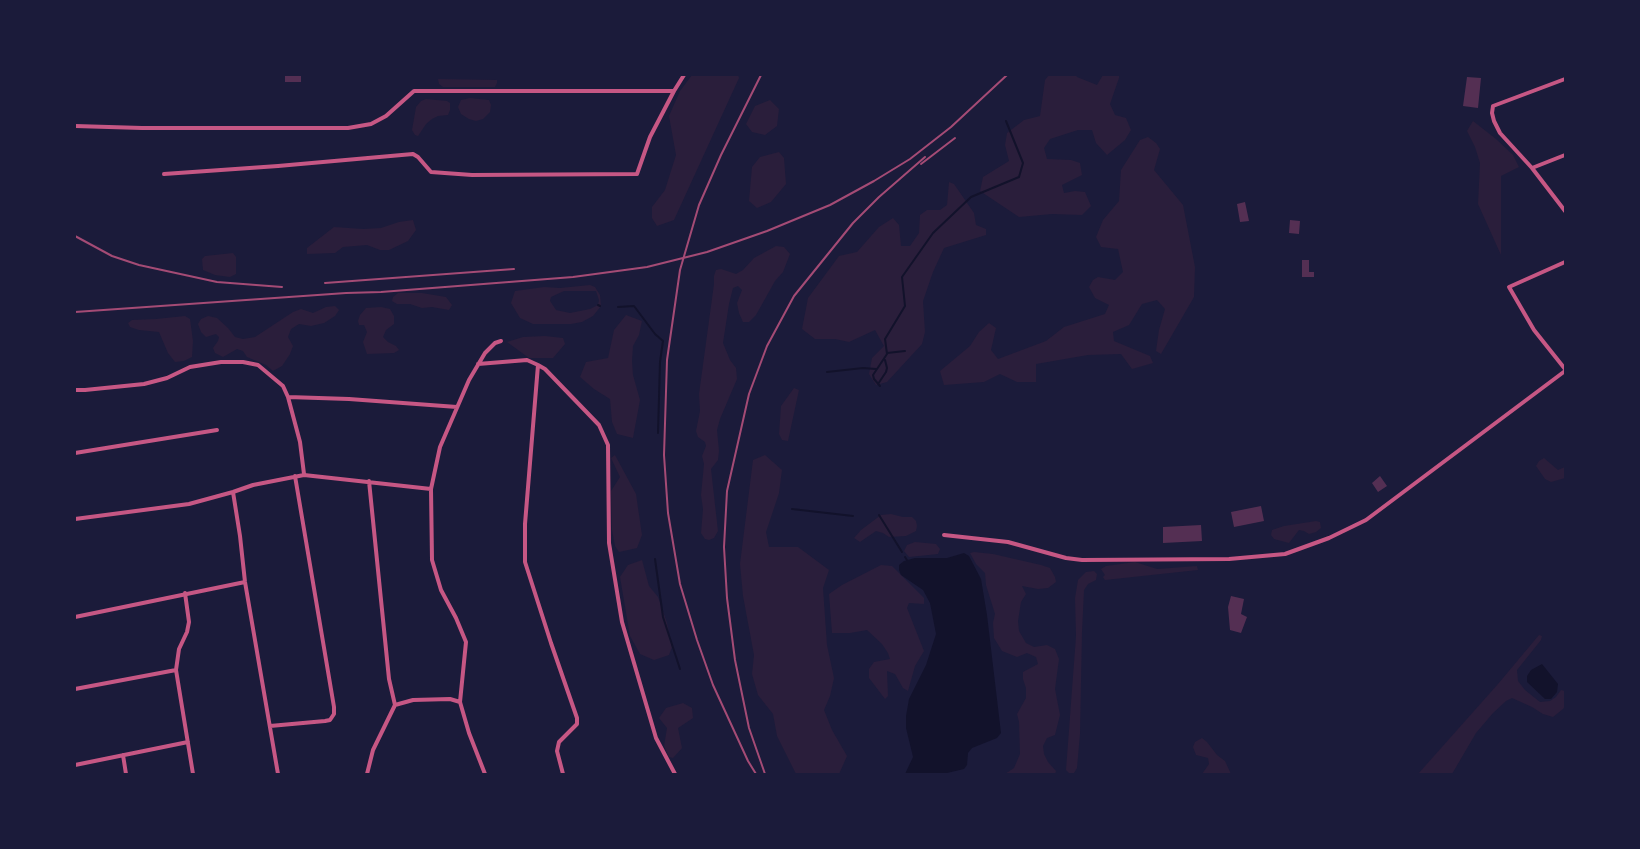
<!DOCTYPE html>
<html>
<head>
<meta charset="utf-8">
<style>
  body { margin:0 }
  #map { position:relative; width:1640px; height:849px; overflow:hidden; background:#1b1b3a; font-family:"PT Sans",sans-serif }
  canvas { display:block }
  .frame { position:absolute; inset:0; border:76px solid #1b1b3a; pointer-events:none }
</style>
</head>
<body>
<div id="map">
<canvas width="1640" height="849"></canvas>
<div class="frame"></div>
</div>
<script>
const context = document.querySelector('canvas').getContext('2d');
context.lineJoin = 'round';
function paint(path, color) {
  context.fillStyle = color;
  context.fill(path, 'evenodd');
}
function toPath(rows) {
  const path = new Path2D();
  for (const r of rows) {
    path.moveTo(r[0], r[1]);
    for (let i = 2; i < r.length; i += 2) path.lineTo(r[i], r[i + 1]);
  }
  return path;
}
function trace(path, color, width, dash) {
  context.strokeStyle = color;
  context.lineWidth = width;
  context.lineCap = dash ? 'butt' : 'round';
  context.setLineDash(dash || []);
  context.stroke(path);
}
paint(toPath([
  [692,75,738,75,739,78,674,220,657,226,652,218,652,207,665,190,676,155,669,116,680,91],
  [1049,75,1076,75,1077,77,1097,85,1103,75,1119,75,1119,78,1110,104,1115,115,1126,118,1131,130,1125,140,1107,155,1096,143,1092,130,1078,130,1050,139,1044,148,1047,159,1071,160,1080,163,1082,175,1062,185,1064,193,1075,191,1085,192,1091,206,1082,215,1052,214,1019,217,980,191,983,177,1009,161,1005,145,1007,133,1024,120,1040,116,1045,80],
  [438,79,497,80,497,83,495,87,443,87,439,84],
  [470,98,489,100,491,105,490,112,483,119,476,121,469,119,461,114,458,107,461,100],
  [426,99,447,101,450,103,450,110,448,115,438,116,432,119,426,124,418,136,415,135,412,130,416,107,421,101],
  [770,100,779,109,777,126,765,135,752,132,746,124,755,106],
  [1473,121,1496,139,1513,155,1519,167,1501,176,1501,255,1478,204,1480,163,1475,147,1467,131],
  [1148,137,1156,143,1160,149,1154,170,1183,205,1195,267,1194,297,1161,354,1156,351,1159,330,1165,309,1157,300,1142,304,1129,325,1113,332,1114,341,1150,356,1153,363,1132,369,1121,354,1088,355,1036,364,1036,382,1017,382,1000,374,984,382,944,385,940,371,970,346,979,332,989,323,996,328,991,350,998,359,1046,341,1064,327,1105,314,1109,305,1095,298,1089,287,1093,280,1098,277,1115,280,1123,272,1118,249,1101,247,1096,237,1103,220,1119,201,1121,170,1140,140],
  [779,152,784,158,786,184,771,202,757,208,749,201,752,167,760,157],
  [949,182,954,184,974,213,976,225,986,229,986,235,944,248,933,272,923,301,925,332,922,344,887,382,876,385,869,374,872,358,884,346,875,330,849,342,835,339,815,339,802,329,808,298,839,256,857,252,879,227,893,218,899,225,901,246,910,246,919,233,920,215,927,210,940,210,947,205],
  [413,220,416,230,408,241,389,250,380,250,367,245,343,247,335,253,307,254,307,248,334,227,363,229,381,228,399,222],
  [776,246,784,247,790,254,783,272,775,281,756,315,749,322,743,322,739,313,737,303,742,290,738,286,733,288,729,304,723,343,730,360,736,368,737,379,720,419,717,430,719,451,718,460,711,469,718,531,714,538,709,540,705,539,701,533,703,509,701,495,704,464,702,456,706,446,705,442,698,437,696,431,700,411,699,394,714,284,714,276,716,270,721,269,736,274,743,270,754,258],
  [233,253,236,257,236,274,230,277,215,275,203,270,202,259,205,256],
  [590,285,595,287,600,295,601,306,593,316,582,322,571,324,533,324,520,318,511,303,515,291,544,287,560,288],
  [564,291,596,291,599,300,598,305,590,309,570,313,556,310,550,301,551,297],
  [398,293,422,293,446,297,452,305,449,310,432,307,422,308,410,304,397,304,392,301,393,297],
  [335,306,339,310,335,316,324,323,311,326,299,324,291,329,288,337,293,346,290,354,282,366,273,371,266,365,247,357,243,351,237,349,223,357,215,353,213,348,218,341,219,337,216,334,206,337,201,332,198,324,201,319,208,316,217,318,228,328,235,337,243,339,255,337,293,312,301,309,313,313,326,307],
  [381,307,390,309,394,316,394,324,386,330,383,337,388,342,396,346,399,350,394,353,367,354,363,342,367,332,364,325,359,325,358,321,360,315,366,308],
  [626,315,642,321,639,335,633,346,632,361,633,375,640,400,633,438,617,434,612,422,610,399,594,389,580,377,586,362,608,358,614,330],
  [185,316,190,319,193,341,192,357,184,361,175,362,168,353,159,332,139,330,130,327,128,323,132,320,156,319],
  [545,336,563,338,565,344,553,358,529,358,507,342,523,337],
  [794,388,799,390,788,441,782,440,779,434,781,406],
  [615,455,636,494,642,535,637,548,619,552,615,546,612,530,611,491,620,477,611,458],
  [765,455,782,470,779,493,766,532,769,547,798,547,829,570,823,588,827,645,834,678,830,696,824,710,832,730,847,756,839,774,796,774,777,736,773,714,758,695,752,674,754,655,743,596,740,564,753,460],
  [1544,458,1558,470,1565,467,1565,478,1551,482,1545,479,1536,466,1539,461],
  [891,514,903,517,912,517,916,521,917,526,916,531,906,536,889,537,883,533,876,531,860,542,854,538,861,530,881,515],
  [1316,521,1320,522,1321,528,1316,532,1309,534,1304,531,1299,530,1289,543,1274,539,1271,535,1272,530,1284,526],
  [915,542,936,544,940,549,938,554,909,557,904,551,907,545],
  [974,552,993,554,1041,565,1050,568,1055,577,1056,582,1048,588,1038,589,1022,586,1026,594,1021,602,1018,621,1019,631,1026,643,1034,647,1047,645,1055,649,1059,659,1055,689,1060,715,1055,735,1047,738,1043,746,1044,754,1048,762,1056,771,1055,774,1005,774,1014,768,1020,754,1019,722,1017,714,1026,698,1026,688,1023,679,1023,672,1038,664,1036,657,1027,653,1017,657,1002,651,994,638,993,623,995,614,986,585,985,573,976,564,970,553],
  [642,560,649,586,658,597,667,623,672,647,669,655,654,660,640,654,630,636,620,577,628,565],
  [1135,562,1157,569,1197,566,1198,570,1105,580,1103,577,1105,575,1101,569,1106,566],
  [881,565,892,566,924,598,924,604,909,603,907,608,924,651,915,666,908,691,903,688,895,674,887,671,888,696,885,699,869,678,869,669,874,662,890,659,888,653,882,644,867,630,850,633,832,633,829,594,842,585],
  [1094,571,1097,574,1096,580,1088,584,1084,590,1082,632,1080,734,1077,768,1074,773,1070,774,1066,770,1076,636,1075,598,1078,580,1086,572],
  [1539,635,1542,636,1541,640,1517,670,1518,681,1525,690,1540,702,1550,701,1556,697,1561,690,1565,691,1565,706,1563,709,1553,717,1543,714,1532,707,1512,698,1506,701,1493,713,1476,733,1452,774,1418,774,1498,684],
  [683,703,692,708,693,718,678,728,682,748,673,758,669,757,664,746,667,728,659,718,666,708],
  [1202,738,1207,742,1217,755,1225,761,1231,774,1202,774,1209,764,1208,758,1196,755,1193,747,1195,742]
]), '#2a1e3b');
paint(toPath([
  [964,553,969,556,981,579,987,615,1001,733,997,738,972,748,968,753,967,765,964,769,947,773,905,774,913,757,906,728,906,716,909,699,926,665,936,634,930,603,923,590,901,575,899,570,899,565,904,561,915,558,947,558],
  [1542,664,1558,684,1557,692,1551,699,1545,699,1527,682,1527,676,1531,670]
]), '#12122b');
trace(toPath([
  [598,305,600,306],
  [618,307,634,306,655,334,663,341,660,362,658,433],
  [887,353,905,351],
  [827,372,863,368,876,369],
  [878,384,886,372,887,368,885,360],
  [880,386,874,379,873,375,887,354,885,339,905,306,902,277,933,233,971,197,1019,177,1023,163,1006,121],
  [792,509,853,516],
  [879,515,902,552],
  [905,557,907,560],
  [655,559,663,617,680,669]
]), '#12122b', 2);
paint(toPath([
  [285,75,301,75,301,82,285,82],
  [1467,77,1481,78,1478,108,1463,106],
  [1245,202,1249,221,1240,222,1237,204],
  [1290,220,1300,221,1299,234,1289,233],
  [1302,260,1309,260,1309,272,1314,272,1314,277,1302,277],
  [1380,476,1387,486,1378,492,1372,483],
  [1261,506,1264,521,1234,527,1231,512],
  [1201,525,1202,541,1163,543,1163,527],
  [1231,596,1244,599,1241,614,1247,617,1241,633,1230,630,1228,607]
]), '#542f53');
trace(toPath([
  [1565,79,1493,106,1492,113,1494,121,1500,133,1532,168,1565,211],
  [75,126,142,128,348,128,371,124,386,116,414,91,674,91],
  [1532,168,1565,155],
  [164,174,278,166,413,154,418,157,431,172,472,175,637,174,650,137,674,91,684,75],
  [1565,262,1509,287,1534,330,1565,369],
  [478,364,527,360,538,365,545,369,599,425,608,445,609,543,622,622,656,738,675,774],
  [538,365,525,524,525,562,551,643,577,718,577,724,559,742,557,751,563,774],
  [75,390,85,390,144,384,167,378,190,367,221,362,243,362,258,365,283,386,288,397,300,442,304,474],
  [288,397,349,399,457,407],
  [75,453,217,430],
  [233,492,240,536,245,582,278,774],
  [75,519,189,504,233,492,253,485,304,475,431,489],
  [944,535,1008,542,1066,558,1082,560,1229,559,1285,554,1329,538,1366,520,1565,371],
  [185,593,189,622,187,632,179,649,176,670,193,774],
  [75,617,245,582],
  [75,689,176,670],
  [395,705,413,700,450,699,460,702],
  [270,726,325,721,330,720,334,714,334,707,295,476],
  [123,755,126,774],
  [75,765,188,742],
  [367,774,373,750,395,705,389,679,369,481],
  [485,774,469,733,460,702,466,642,456,618,441,590,432,560,431,489,440,447,469,380,485,353,495,343,501,341]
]), '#c65784', 4);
trace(toPath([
  [921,164,955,138],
  [75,236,112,256,139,265,217,282,282,287],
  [325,283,514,269],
  [75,312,346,293,381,292,573,277,647,267,707,252,767,231,830,205,874,181,910,159,951,127,1007,75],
  [756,774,748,761,713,685,697,640,680,584,668,513,664,455,667,360,680,270,699,205,721,155,761,75],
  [765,774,749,728,735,660,727,598,724,547,727,491,749,394,767,346,794,296,853,223,879,197,925,157]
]), '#a44b75', 2);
</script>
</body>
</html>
